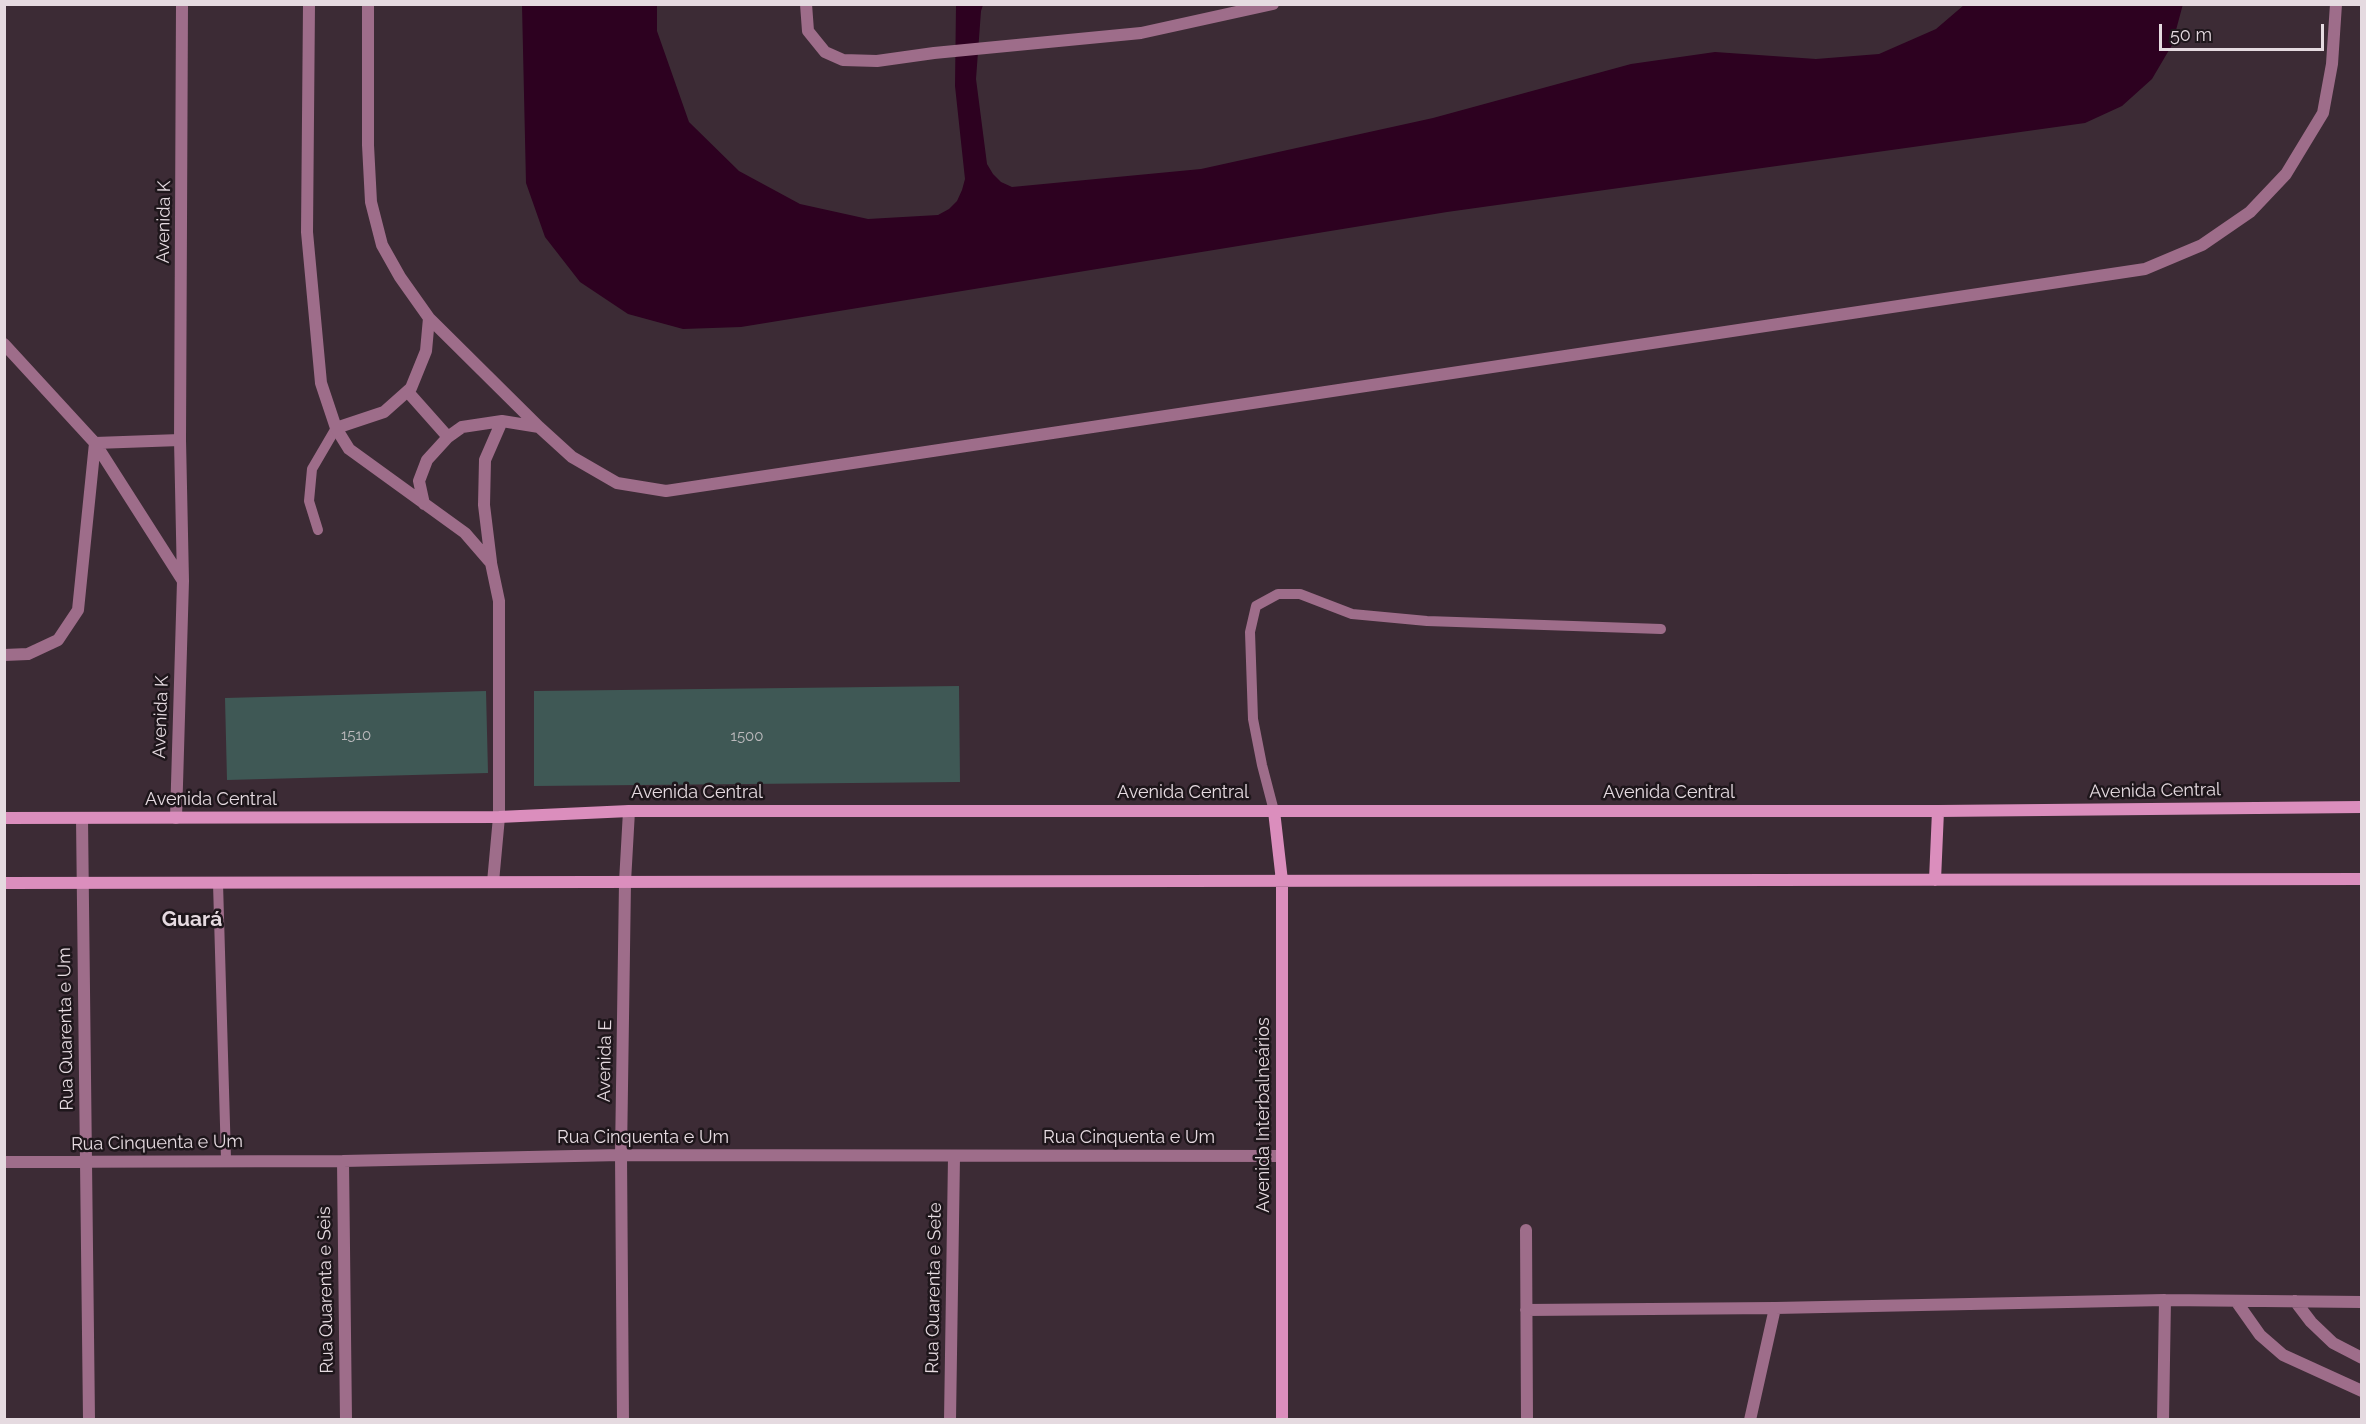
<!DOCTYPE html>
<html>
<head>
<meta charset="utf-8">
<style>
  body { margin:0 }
  #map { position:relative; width:2366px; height:1424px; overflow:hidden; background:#3c2b35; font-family:Raleway,sans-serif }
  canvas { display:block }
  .frame { position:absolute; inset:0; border:6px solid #e5dae0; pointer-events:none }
  .scale { position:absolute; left:2159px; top:24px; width:165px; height:27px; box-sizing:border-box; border:3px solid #e5dae0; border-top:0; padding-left:8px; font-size:18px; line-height:21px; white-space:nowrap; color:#e5dae0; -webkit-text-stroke:4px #1e161b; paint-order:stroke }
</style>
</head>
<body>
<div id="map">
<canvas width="2366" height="1424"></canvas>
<div class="frame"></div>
<div class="scale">50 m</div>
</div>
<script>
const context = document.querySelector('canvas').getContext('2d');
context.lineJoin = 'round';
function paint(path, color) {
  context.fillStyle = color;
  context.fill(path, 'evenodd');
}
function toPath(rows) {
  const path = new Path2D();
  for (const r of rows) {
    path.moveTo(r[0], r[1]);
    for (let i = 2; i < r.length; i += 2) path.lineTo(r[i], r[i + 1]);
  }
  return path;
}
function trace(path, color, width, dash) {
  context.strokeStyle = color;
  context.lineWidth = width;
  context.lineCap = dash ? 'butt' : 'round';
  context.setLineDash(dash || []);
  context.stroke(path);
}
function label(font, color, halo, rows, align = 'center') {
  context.font = font + ' Raleway,sans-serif';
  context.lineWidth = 5;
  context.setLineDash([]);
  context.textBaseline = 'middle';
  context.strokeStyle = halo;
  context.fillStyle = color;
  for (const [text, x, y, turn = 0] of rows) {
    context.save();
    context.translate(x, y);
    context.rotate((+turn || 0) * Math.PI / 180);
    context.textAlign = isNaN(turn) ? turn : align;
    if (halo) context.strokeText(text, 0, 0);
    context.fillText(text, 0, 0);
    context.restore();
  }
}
paint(toPath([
  [2183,4,2172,45,2152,79,2122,106,2085,123,1447,212,741,327,683,329,628,314,580,282,545,237,526,183,522,5,657,5,657,31,689,122,739,171,800,204,868,219,938,215,949,209,957,201,962,190,965,179,955,86,956,5,983,5,981,11,976,79,987,164,993,174,1001,182,1012,187,1201,169,1433,118,1631,64,1715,52,1816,59,1879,54,1936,29,1964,5]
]), '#2d0120');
paint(toPath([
  [959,686,960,782,534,786,534,691],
  [486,691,488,773,227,780,225,698]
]), '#3f5855');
trace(toPath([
  [318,530,309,501,312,469,336,428],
  [1274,811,1262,765,1253,719,1250,632,1256,606,1278,594,1300,594,1352,614,1427,621,1661,629],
  [218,883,226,1159]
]), '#9e6d8a', 10);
trace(toPath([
  [309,4,307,232,321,383,336,428,349,449,465,533,491,563,499,601,499,817,493,882],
  [368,4,368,145,371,202,382,245,400,277,429,318,539,427,572,457,617,483,666,491,2145,269,2202,245,2250,212,2286,174,2323,113,2332,64,2336,4],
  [806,4,808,31,825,52,843,60,877,61,934,53,1141,33,1273,4],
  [4,344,95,443,180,440],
  [408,392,448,437],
  [336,428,384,412,411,388,426,351,429,318],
  [95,443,183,581],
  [424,504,419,481,427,460,448,437,462,427,502,421,539,427],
  [491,562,484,505,485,460,502,421],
  [4,655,28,654,58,640,78,610,95,443],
  [82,818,89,1420],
  [176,818,183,581,180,440,182,4],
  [343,1161,346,1420],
  [4,1162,343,1161,621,1155,1282,1156],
  [1526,1230,1527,1420],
  [2236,1301,2260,1335,2283,1355,2362,1391],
  [2295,1301,2311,1322,2333,1343,2362,1358],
  [1526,1310,1775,1308,2165,1300,2362,1302],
  [623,1420,621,1155,625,882,629,811],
  [950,1420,954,1157],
  [1750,1420,1775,1308],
  [2163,1420,2165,1300]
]), '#9e6d8a', 12);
trace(toPath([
  [1274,811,1282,881,1282,1420],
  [4,818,499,817,629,811,1938,811,2362,807],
  [1935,880,1938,811],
  [4,883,2362,879]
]), '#db8ebd', 12);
label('15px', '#bcbabd', null, [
  ["1510",356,735],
  ["1500",747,736]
]);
label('18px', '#e5dae0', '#1e161b', [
  ["Avenida K",164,222,-89],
  ["Avenida K",161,717,-88],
  ["Avenida Central",2155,791,-1],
  ["Avenida Central",697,793],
  ["Avenida Central",1183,793],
  ["Avenida Central",1669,793],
  ["Avenida Central",211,800],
  ["Rua Quarenta e Um",66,1029,-91],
  ["Avenida E",605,1061,-89],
  ["Avenida Interbalneários",1264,1115,-90],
  ["Rua Cinquenta e Um",643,1138],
  ["Rua Cinquenta e Um",1129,1138],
  ["Rua Cinquenta e Um",157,1143,-1],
  ["Rua Quarenta e Sete",934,1288,-89],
  ["Rua Quarenta e Seis",326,1290,-91]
]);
label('bold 21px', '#e5dae0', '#1e161b', [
  ["Guará",192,920]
]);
</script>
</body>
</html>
